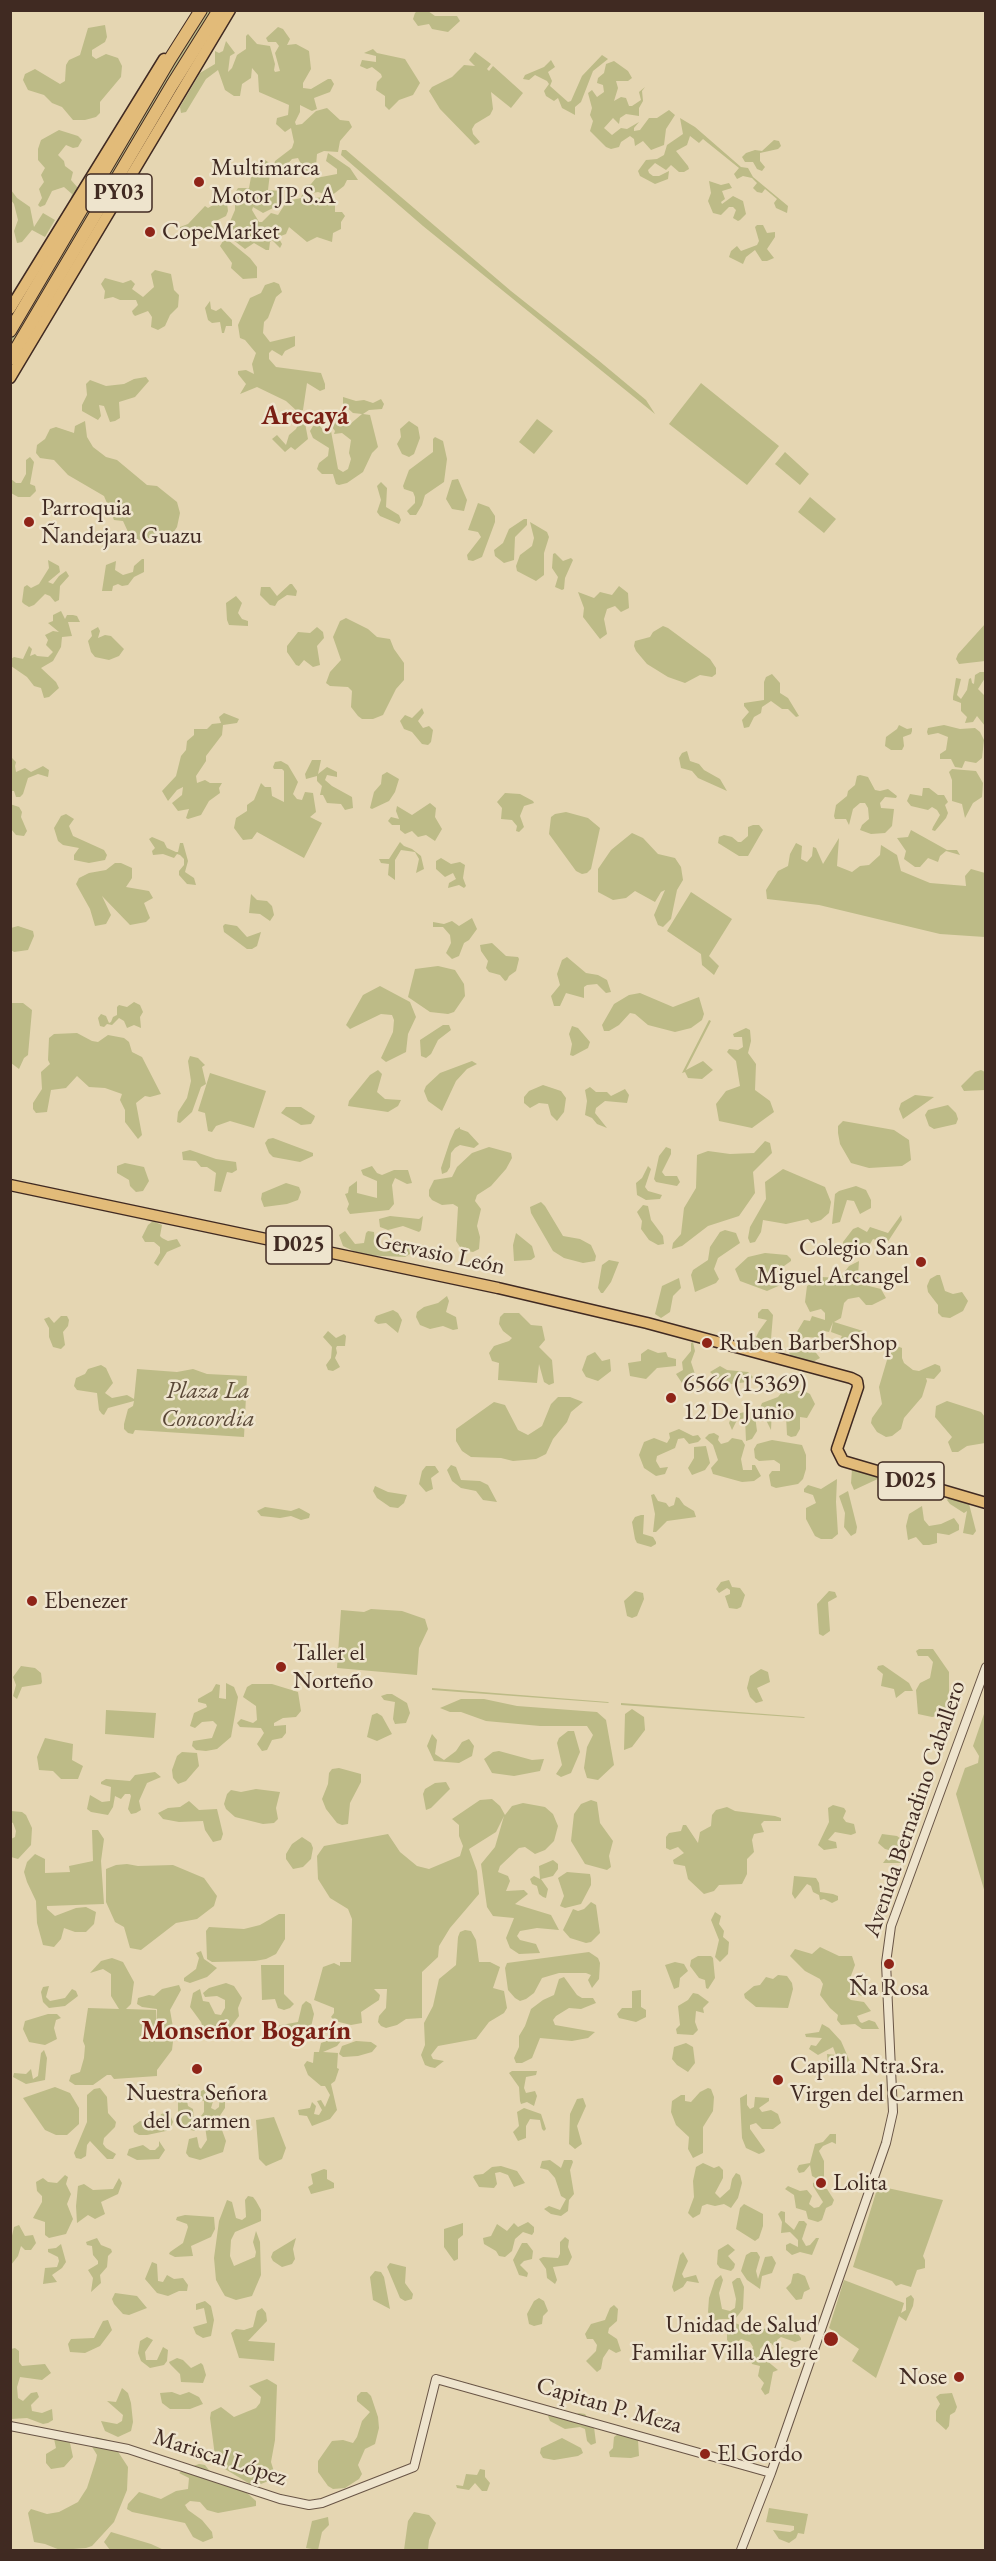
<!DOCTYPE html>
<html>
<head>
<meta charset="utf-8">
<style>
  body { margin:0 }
  #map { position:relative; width:996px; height:2561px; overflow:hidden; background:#e5d6b2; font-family:"EB Garamond",serif }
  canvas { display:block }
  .frame { position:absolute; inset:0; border:12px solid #402a22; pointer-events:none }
</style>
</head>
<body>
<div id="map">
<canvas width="996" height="2561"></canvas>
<div class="frame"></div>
</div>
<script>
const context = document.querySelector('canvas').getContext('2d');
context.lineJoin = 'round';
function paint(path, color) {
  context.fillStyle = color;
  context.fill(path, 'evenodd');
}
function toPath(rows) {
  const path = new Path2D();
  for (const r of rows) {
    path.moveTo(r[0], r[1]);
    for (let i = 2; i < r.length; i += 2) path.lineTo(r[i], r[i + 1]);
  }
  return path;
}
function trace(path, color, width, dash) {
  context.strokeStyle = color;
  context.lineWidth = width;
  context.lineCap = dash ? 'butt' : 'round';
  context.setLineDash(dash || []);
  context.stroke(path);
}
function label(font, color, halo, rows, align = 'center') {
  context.font = font + ' "EB Garamond",serif';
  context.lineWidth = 5;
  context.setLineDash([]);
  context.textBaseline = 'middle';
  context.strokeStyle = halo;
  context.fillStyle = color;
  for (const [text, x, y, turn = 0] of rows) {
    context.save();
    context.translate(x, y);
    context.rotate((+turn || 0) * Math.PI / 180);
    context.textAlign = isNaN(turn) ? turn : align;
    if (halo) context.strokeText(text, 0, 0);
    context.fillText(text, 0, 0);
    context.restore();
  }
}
paint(toPath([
  [207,11,215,11,11,350,11,336,184,44],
  [428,11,435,16,457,16,460,21,448,32,432,29,429,24,418,26,413,19,415,13,417,11],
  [105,25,107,37,105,42,92,50,92,56,96,59,106,54,118,58,122,66,121,77,100,102,100,113,96,117,85,120,73,120,62,107,52,103,44,95,28,90,23,80,25,74,35,69,60,84,65,81,66,65,69,60,80,55,88,28],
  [278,27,283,29,290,39,287,45,296,44,309,51,311,69,303,83,303,88,311,89,328,79,331,79,334,84,330,92,314,98,317,109,312,111,300,105,300,112,295,122,296,125,302,124,316,111,327,108,340,120,349,121,352,127,340,141,338,152,324,151,317,154,316,166,312,172,304,170,298,158,292,159,283,169,270,173,268,190,280,191,283,196,281,204,263,213,253,207,252,210,259,222,262,222,271,213,278,215,287,201,301,198,305,185,311,184,316,178,337,174,337,169,326,161,328,153,350,168,358,180,347,180,344,186,331,196,318,192,313,193,314,198,325,197,331,199,335,204,335,212,342,212,345,216,341,222,341,229,333,233,332,242,317,237,307,242,289,227,286,234,278,237,282,244,280,248,272,240,270,242,269,250,266,250,254,243,245,249,228,236,226,231,235,210,235,193,238,188,249,188,251,177,265,160,274,166,275,161,292,148,294,142,291,128,285,132,276,124,277,118,288,115,289,105,259,92,258,75,252,68,251,78,242,84,240,96,234,96,225,90,218,70,206,79,186,112,181,113,180,107,200,73,215,64,215,51,219,53,223,51,226,41,235,53,230,56,228,72,232,68,237,55,246,49,246,36,248,34,257,44,270,46,275,64,274,70,275,72,280,71,275,53,279,46,276,42,268,42,266,38],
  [373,49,377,53,405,59,420,83,413,95,399,100,389,110,385,106,385,96,376,90,377,82,382,77,381,74,372,67,367,69,360,66,362,60,376,62,376,56,364,53],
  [475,52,491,64,487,69,489,71,493,66,523,93,511,108,491,92,493,109,490,115,475,124,472,129,473,134,480,142,475,145,440,109,429,91,432,87,452,77,464,65,475,66,469,60],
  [602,55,608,59,593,71,581,102,575,107,575,115,562,108,558,98,554,101,546,96,544,91,549,84,547,81,535,75,529,80,523,79,525,75,544,67,551,60,555,67,548,72,552,81,550,86,568,102,571,101,582,76],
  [614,61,628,71,632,78,628,81,616,81,618,88,614,101,621,97,626,98,629,106,632,106,641,100,639,92,645,87,642,91,643,101,639,108,639,116,626,114,620,118,619,124,613,118,604,128,612,135,621,128,627,129,639,122,634,128,634,131,640,130,649,118,657,118,669,110,675,115,666,129,664,145,651,150,643,141,635,146,634,139,630,136,621,142,619,147,611,149,606,147,590,131,593,121,590,115,592,108,588,93,592,90,597,97,604,92,603,85,597,83,598,78,604,73,606,64],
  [680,118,695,127,741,167,748,168,753,177,788,206,787,213,776,208,774,203,777,199,765,189,762,193,757,192,753,188,757,183,752,178,743,176,737,179,734,174,739,168,703,139,699,143,690,136,687,145,676,151,688,166,689,169,684,172,679,172,671,165,666,170,655,163,648,170,649,173,653,176,659,176,669,171,668,179,655,184,640,176,638,171,646,160,657,159,664,155,667,145,683,134],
  [59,130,78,136,82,140,78,147,73,148,66,145,58,155,64,161,65,166,73,172,71,180,78,188,70,202,72,194,64,187,52,191,45,205,40,207,38,205,42,198,39,189,44,182,41,175,45,168,38,160,38,149,41,140],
  [774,140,779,141,781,146,778,149,760,153,760,161,765,167,762,171,757,169,753,162,745,162,742,157,746,153,755,150,762,151],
  [342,150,346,150,511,291,598,360,646,400,655,414,423,226,341,155],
  [709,181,721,185,729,183,732,188,722,191,725,199,721,202,722,204,733,196,743,201,746,214,740,220,738,221,733,218,736,210,733,207,729,207,721,215,713,213,708,201,711,193],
  [11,190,17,198,30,207,34,227,43,213,55,220,45,237,32,230,22,242,17,243,14,231,18,220,14,204,11,200],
  [223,199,227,203,228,211,226,216,212,223,218,240,210,239,199,232,187,237,179,235,180,227,188,224,205,206,208,208],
  [757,225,763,225,767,233,775,232,775,237,767,249,774,258,767,261,762,261,755,250,746,257,743,264,729,257,731,251,737,246,741,251,757,245,759,241,755,227],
  [228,240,250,258,257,267,257,278,243,279,231,268,232,263,220,246,223,241],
  [155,270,171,274,174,290,179,295,178,307,170,315,165,326,158,330,151,327,152,317,148,311,135,316,133,314,132,311,138,305,136,300,120,300,113,297,104,299,105,291,101,284,105,278,123,283,131,280,135,284,132,289,143,297,154,287,151,274],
  [274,282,279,284,282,292,276,297,268,318,264,322,263,333,270,342,295,336,295,346,285,351,282,356,272,350,269,353,269,359,276,367,321,373,325,384,325,389,320,391,307,383,303,410,298,412,286,401,257,387,240,394,246,384,238,374,238,371,246,370,254,374,252,364,256,353,245,340,240,338,238,325,250,298,261,293,265,285],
  [210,301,211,309,216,311,221,308,232,320,232,326,226,326,224,333,222,333,220,322,212,323,208,320,205,308],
  [146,377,149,381,135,397,119,402,120,418,115,421,110,422,104,406,99,405,101,416,98,420,82,411,82,405,87,395,86,384,90,380,106,386,124,384,134,379],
  [701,383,779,446,747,485,669,424],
  [343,397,356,401,364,400,373,403,381,399,384,404,382,409,369,410,363,414,370,415,378,447,372,453,363,472,347,483,339,485,336,484,333,474,322,474,317,469,319,463,328,456,329,448,313,438,310,431,313,426,319,425,325,432,331,431,338,469,343,472,348,469,351,459,349,453,351,440,342,433,334,434,335,431,329,423,332,419,341,420,349,425,362,414,353,413,343,404],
  [537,419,553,431,534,454,519,442],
  [85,421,87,437,93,447,106,457,117,460,147,485,157,486,177,502,180,513,177,527,171,536,155,534,144,541,136,539,129,534,123,521,114,520,104,496,68,475,54,460,40,458,36,453,37,445,45,439,50,429,56,427,74,433,75,426],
  [300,421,305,423,308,439,295,450,291,447,285,452,272,439,277,435,286,445,289,435,296,429],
  [409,421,418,427,420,438,414,454,409,457,402,454,397,444,401,437,400,429],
  [435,437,443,441,447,459,444,482,425,495,422,505,416,515,410,515,407,511,415,503,415,497,413,492,404,489,403,486,409,470,433,452,433,439],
  [785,452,809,474,800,485,775,464],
  [30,457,34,462,30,484,35,486,36,491,30,497,18,497,11,493,11,479,16,483,21,483,26,474,26,460],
  [458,479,467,500,464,511,452,509,446,499,452,480],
  [381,482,387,488,386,507,399,515,401,520,399,524,380,516,377,512,381,500,377,486],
  [810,497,836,519,824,533,798,512],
  [478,503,489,507,495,516,495,522,482,557,473,561,468,560,467,555,481,537,478,532,468,530],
  [524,519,527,519,527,525,515,537,514,560,504,563,495,556,494,550,503,543,509,529],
  [530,522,547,532,549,537,544,553,544,575,536,581,517,571,516,566,520,555,532,546,534,538],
  [555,553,563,561,571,558,573,560,565,578,564,589,562,590,555,587,558,577,552,568,553,554],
  [142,559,144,559,144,572,134,577,128,585,122,586,118,584,113,586,112,591,102,591,106,565,116,561,115,570,123,575,133,572,134,566],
  [48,560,59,566,60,572,48,582,53,584,59,576,66,571,69,576,60,586,59,600,55,602,50,596,45,594,34,605,29,607,24,604,22,602,24,587,27,585,31,588,39,584,49,568],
  [290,584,292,584,297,591,296,596,287,595,278,601,275,606,270,605,260,595,261,587,270,587,277,596],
  [619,586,628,593,629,608,621,612,615,606,607,609,604,619,607,634,600,639,583,617,584,608,578,592,594,598,600,592,612,595],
  [236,596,242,603,238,613,242,619,248,621,248,626,229,625,227,620,226,603],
  [61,611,65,619,67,615,73,615,77,616,80,622,68,622,72,636,62,637,61,647,53,661,41,668,56,682,59,688,49,697,44,698,41,688,34,686,27,677,11,666,11,659,14,657,23,659,29,646,32,649,30,656,35,654,37,656,48,657,53,652,46,645,48,640,45,635,53,631,59,632,48,623,53,621,53,615],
  [346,618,368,629,377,637,390,639,394,649,404,663,404,680,396,689,383,715,373,719,362,719,358,716,351,707,352,691,348,687,330,686,326,683,330,672,341,660,333,637,340,621],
  [985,624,985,661,959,664,956,659,958,654],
  [663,626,668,628,710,659,716,668,716,674,712,677,700,675,685,683,668,677,647,664,636,651,634,646,635,641,650,637,653,632],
  [98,627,100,631,98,638,105,635,111,636,124,649,119,656,109,660,95,657,91,652,88,641,92,636,91,631],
  [317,627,323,632,324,638,317,646,320,665,313,667,304,660,299,666,296,665,287,652,287,646,298,632,310,633],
  [980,672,985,672,985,678,978,689,985,696,985,726,977,716,973,722,965,723,967,717,961,711,961,703,953,700,953,697,956,678,961,679,957,695,961,699,967,690,969,679,971,678,972,683,974,684,975,675],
  [772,674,780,683,780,693,788,698,799,716,796,717,788,709,782,709,771,701,762,707,761,713,754,717,749,727,744,728,742,720,749,712,744,706,744,703,764,700,764,682,766,677],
  [422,708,424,713,418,721,423,728,429,726,433,730,431,742,428,745,422,744,412,732,404,729,400,721,405,715,412,718],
  [224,713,239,719,237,723,223,725,222,735,206,756,206,761,196,776,197,783,205,780,210,783,222,783,219,788,220,793,209,801,201,815,188,819,186,818,189,809,178,811,172,803,182,795,183,787,177,790,168,801,162,791,176,776,181,756,186,750,187,741,194,735,194,729,207,729,212,724,221,723,219,717],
  [899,725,907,729,912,728,912,731,911,734,903,737,904,746,902,750,891,750,885,746,886,737,897,729],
  [944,725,960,729,975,728,980,732,984,740,982,758,976,763,965,761,962,768,955,767,951,759,940,759,940,754,946,750,948,737,938,733,928,735,927,732,928,728],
  [687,751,690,761,699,764,704,770,720,779,727,791,698,778,692,771,681,768,679,758,682,753],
  [11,757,16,762,15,766,16,772,25,768,31,772,43,766,49,770,48,777,38,774,28,778,23,794,20,797,16,797,14,791,11,791],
  [312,760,321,760,318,774,327,767,337,772,337,777,327,775,325,780,332,786,352,797,353,808,345,810,341,804,327,803,323,795,320,795,322,786,317,781,317,776,306,779,305,774],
  [281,761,288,765,298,782,293,794,297,799,302,800,305,792,313,793,316,812,310,817,322,823,304,858,257,832,252,839,243,840,234,828,236,818,247,811,247,805,254,800,261,783,265,787,271,787,272,796,284,802,284,771,282,769,274,769,273,767,275,762],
  [952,769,976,771,983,783,982,797,973,803,965,818,962,804,952,801,952,780,949,772],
  [387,772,399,779,395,792,389,801,372,809,370,808,374,792,381,784,382,775],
  [860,775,868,777,875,790,880,791,888,789,897,796,896,798,885,797,880,803,881,808,894,809,892,826,885,833,871,834,860,830,862,825,869,819,868,808,865,803,860,803,853,809,849,825,846,819,835,819,834,816,836,805,847,796,848,791,855,785,857,776],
  [923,788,929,788,938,795,944,795,948,802,945,805,948,813,946,818,935,831,932,830,933,827,940,815,937,810,932,807,928,810,911,806,907,801,910,794,922,796],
  [505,793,520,794,533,801,534,803,524,806,520,816,524,827,519,832,516,831,517,826,512,820,501,819,502,808,497,802],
  [430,803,436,808,435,817,442,829,435,841,426,835,418,837,412,831,405,834,400,830,400,825,392,825,388,821,391,817,399,819,396,811,397,806,412,815],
  [10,804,19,807,22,812,21,817,27,831,24,836,16,835,11,829],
  [566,812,588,818,600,828,591,869,587,873,582,874,576,871,549,834,551,817,555,814],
  [66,814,74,819,69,826,73,836,104,850,107,855,105,860,89,863,74,860,74,855,79,848,63,845,58,841,54,828,61,816],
  [753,825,759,825,763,830,748,856,739,856,718,843,719,837,724,835,732,837,738,842,741,842,748,836,748,827],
  [911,830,947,850,957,850,960,855,946,851,940,856,938,862,928,858,920,867,915,867,904,859,906,851,897,838,908,837],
  [632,833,643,838,658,854,675,858,681,867,683,880,677,890,671,919,663,927,658,925,654,915,665,890,661,892,655,902,635,891,626,898,613,900,598,892,598,869,611,850],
  [152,837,164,842,167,848,176,852,178,852,180,843,183,843,188,861,185,872,194,878,196,885,187,884,179,875,179,871,184,865,184,859,180,855,177,854,174,858,163,854,153,855,152,851,155,848,149,839],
  [839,838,837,866,852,872,860,866,869,865,880,855,881,845,897,855,901,871,930,883,966,886,965,876,971,869,985,873,985,937,940,934,819,905,767,899,766,890,778,871,788,866,790,854,796,843,802,846,801,859,807,862,812,856,813,847,816,848,823,864],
  [400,842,404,846,412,849,421,856,424,869,416,873,419,859,415,852,401,850,395,860,395,880,388,875,389,864,381,863,379,859,389,859],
  [441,858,451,864,460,862,465,865,463,878,466,886,464,888,459,885,448,888,449,883,456,879,453,873,445,877,436,869,436,861],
  [115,863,121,863,132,868,132,878,126,887,149,891,153,898,144,903,150,918,146,922,130,925,102,896,111,915,106,924,95,926,90,909,76,884,79,878,89,873,106,870],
  [691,892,732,919,709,956,719,966,714,975,702,965,701,954,667,931],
  [251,894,257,900,267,901,272,906,274,915,270,921,260,914,249,913],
  [472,918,477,929,469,940,464,943,459,956,452,959,446,953,451,943,450,935,443,927,433,927,433,922,444,924,452,921,459,926],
  [225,924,237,926,247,937,261,932,257,946,252,949,247,949,224,932,223,926],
  [18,926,33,931,34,936,28,950,14,952,11,950,11,928],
  [492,943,506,956,518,957,519,959,516,971,509,976,507,980,505,981,500,975,489,972,486,968,488,961,481,951,480,945],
  [567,957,586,973,598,975,607,980,611,992,606,993,597,984,587,985,584,987,584,998,566,993,560,1006,554,1006,551,996,560,985,557,974,562,960],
  [438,966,455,970,464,984,465,996,454,1012,448,1014,430,1012,408,997,415,969],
  [380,986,410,1002,416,1017,408,1034,406,1052,386,1062,381,1058,393,1032,394,1020,392,1015,381,1014,350,1029,346,1025,363,995],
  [640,993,673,1007,699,997,704,1014,702,1020,691,1028,675,1032,648,1025,635,1014,630,1013,619,1025,609,1031,604,1031,602,1025,614,1004,629,995],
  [134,1002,140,1005,143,1012,140,1017,141,1028,134,1025,127,1028,124,1021,119,1018,112,1025,107,1024,104,1027,100,1026,98,1018,101,1014,106,1016,109,1023,111,1022,113,1017,117,1015,117,1007,119,1005,127,1007],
  [10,1003,23,1003,32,1010,28,1055,24,1058,19,1069,11,1063],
  [709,1020,711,1021,686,1070,703,1061,713,1070,702,1079,688,1078,685,1072,682,1073],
  [443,1025,449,1025,451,1030,438,1040,431,1054,426,1058,421,1056,420,1040],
  [572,1026,578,1028,590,1042,588,1048,573,1056,570,1055,572,1044,569,1034],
  [746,1028,750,1030,751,1041,748,1053,756,1064,755,1090,770,1101,774,1112,752,1128,719,1121,716,1104,726,1091,740,1086,736,1061,727,1052,729,1049,738,1050,743,1047,742,1037,734,1037,733,1034],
  [77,1033,92,1041,98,1042,108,1035,124,1038,129,1042,132,1052,142,1057,161,1094,150,1097,145,1096,136,1103,142,1135,138,1139,125,1122,125,1110,120,1100,122,1094,105,1088,89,1087,77,1076,66,1088,51,1090,47,1112,36,1113,33,1109,33,1103,42,1089,41,1072,50,1064,48,1060,49,1038,54,1034],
  [190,1056,198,1058,205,1065,202,1067,206,1084,201,1087,192,1112,180,1123,177,1122,178,1112,187,1098,191,1081,188,1061],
  [472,1061,477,1064,467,1069,456,1081,442,1111,428,1101,424,1091,426,1086,440,1073],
  [378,1070,382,1074,377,1092,385,1099,401,1100,398,1106,388,1112,348,1106,349,1101,370,1075],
  [981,1070,985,1072,985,1090,964,1091,961,1086,975,1072],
  [210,1073,266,1091,254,1128,230,1121,216,1126,212,1132,208,1131,205,1113,198,1111],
  [543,1085,561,1091,566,1098,564,1112,557,1121,551,1115,548,1104,539,1103,530,1108,524,1103,524,1097,529,1091],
  [590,1087,596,1092,607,1092,611,1096,625,1089,629,1095,627,1103,605,1101,596,1108,595,1113,607,1128,597,1124,592,1118,585,1115,587,1101,585,1090],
  [915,1095,934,1097,903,1119,899,1109,901,1103],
  [948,1105,956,1113,958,1119,956,1124,934,1129,929,1126,925,1115,928,1110],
  [286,1107,301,1107,315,1116,314,1119,311,1124,301,1125,281,1113],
  [843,1121,894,1130,909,1140,911,1160,902,1166,869,1168,851,1163,840,1144,838,1133,838,1126],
  [460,1127,460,1129,468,1132,479,1144,474,1148,460,1145,455,1148,451,1153,450,1167,447,1172,442,1174,441,1168,450,1141,455,1130],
  [273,1138,313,1153,313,1156,300,1162,273,1157,269,1153,265,1143,268,1139],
  [765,1141,770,1143,772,1153,753,1172,755,1193,739,1216,708,1226,682,1246,672,1249,673,1243,681,1234,684,1208,696,1188,697,1155,708,1151,730,1154,754,1153],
  [489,1147,511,1153,512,1158,506,1169,491,1186,477,1195,475,1201,481,1209,477,1226,480,1237,479,1249,473,1252,462,1250,456,1241,458,1207,453,1204,442,1205,432,1200,429,1196,429,1190,434,1180,452,1177,457,1167,472,1153],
  [666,1147,671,1149,671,1154,662,1172,665,1176,677,1176,680,1182,677,1186,656,1182,654,1179,659,1156],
  [190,1150,216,1159,236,1162,237,1170,232,1173,227,1172,221,1192,214,1191,216,1173,207,1167,201,1167,196,1161,183,1160,182,1152],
  [125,1163,144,1167,149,1181,143,1191,136,1192,130,1186,129,1180,117,1173,117,1166],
  [372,1166,377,1173,382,1175,394,1170,408,1170,412,1183,407,1184,395,1178,392,1185,394,1204,389,1210,350,1214,347,1209,349,1204,345,1194,348,1193,349,1187,357,1181,357,1193,377,1198,377,1181,363,1175,361,1170],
  [648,1166,651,1169,645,1187,648,1191,662,1195,660,1199,646,1200,637,1195,636,1183,642,1178],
  [783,1169,825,1187,831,1202,829,1213,821,1220,811,1223,808,1219,786,1224,763,1220,761,1232,755,1242,750,1243,748,1238,750,1227,766,1199,765,1182],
  [286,1183,299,1187,301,1192,298,1200,287,1204,264,1207,261,1199,262,1193],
  [856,1186,866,1190,871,1200,871,1208,860,1214,854,1201,847,1200,840,1222,832,1224,835,1194,839,1191],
  [541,1202,545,1206,563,1236,580,1239,591,1245,596,1256,595,1261,583,1263,564,1258,553,1251,531,1213,530,1207],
  [643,1205,648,1206,651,1220,663,1236,664,1244,658,1245,649,1240,641,1229,642,1221,637,1212],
  [901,1215,902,1220,887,1243,873,1239,870,1244,855,1250,844,1248,843,1242,853,1229,858,1227,867,1232,870,1227,888,1233],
  [390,1216,419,1219,423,1216,421,1230,419,1232,403,1226,388,1230,380,1227,379,1219],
  [153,1221,162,1225,160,1236,162,1238,168,1241,177,1239,181,1246,167,1252,158,1266,154,1263,160,1253,160,1247,154,1242,145,1242,142,1237,148,1225],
  [725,1230,736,1233,740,1243,718,1258,714,1269,719,1279,716,1283,695,1292,691,1275,693,1270,708,1260,710,1247,720,1232],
  [345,1231,355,1244,364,1243,366,1233,368,1231,374,1232,375,1243,378,1248,384,1249,411,1243,414,1245,415,1251,405,1257,362,1255,343,1246,339,1235],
  [516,1233,532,1246,535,1257,531,1260,514,1261,513,1245],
  [765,1253,787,1255,791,1259,791,1261,784,1266,773,1269,770,1277,771,1279,785,1283,767,1291,740,1281,735,1269,748,1257],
  [609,1260,619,1262,611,1282,603,1293,601,1293,598,1288,602,1265],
  [859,1261,858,1276,861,1281,865,1285,881,1289,886,1298,872,1305,866,1305,859,1297,848,1299,844,1303,841,1318,834,1322,863,1331,860,1341,850,1338,842,1345,838,1342,842,1336,831,1332,833,1322,829,1332,824,1331,825,1335,821,1338,805,1337,801,1340,802,1346,813,1349,820,1358,811,1363,791,1356,788,1351,792,1340,804,1320,810,1321,812,1316,825,1320,825,1313,821,1309,810,1312,805,1302,807,1286,822,1277,840,1278,849,1266],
  [937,1275,940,1275,945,1291,953,1294,962,1292,968,1301,963,1311,950,1318,942,1317,938,1313,938,1305,928,1292,927,1286,930,1279],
  [679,1278,681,1288,673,1296,670,1312,661,1318,655,1314,662,1286],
  [447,1296,449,1301,446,1312,456,1317,458,1329,453,1330,443,1326,430,1329,420,1325,416,1317,417,1312,424,1307,438,1303],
  [762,1309,768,1309,773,1315,771,1339,756,1343,754,1341,759,1331,767,1320,758,1318,758,1313],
  [393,1310,398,1313,402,1320,398,1333,386,1323,378,1324,374,1321,376,1316],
  [504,1313,519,1313,531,1325,542,1326,545,1340,539,1347,552,1360,554,1383,549,1385,544,1382,539,1364,537,1383,498,1380,499,1363,492,1361,489,1353,494,1346,509,1341,512,1338,503,1331,499,1324,500,1317],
  [61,1316,67,1316,69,1320,68,1326,63,1332,65,1345,61,1349,53,1347,49,1337,49,1328,44,1319,49,1317,54,1323],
  [328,1331,336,1338,344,1334,346,1336,345,1346,337,1346,336,1348,337,1353,335,1358,340,1367,333,1371,328,1370,326,1365,331,1358,332,1347,323,1337],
  [693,1342,695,1351,691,1362,695,1374,691,1377,690,1382,682,1383,676,1374,683,1370,682,1362,691,1351,691,1343],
  [897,1346,902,1348,902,1358,904,1363,913,1370,919,1371,935,1364,940,1366,941,1371,934,1379,926,1378,927,1381,922,1397,904,1418,901,1429,892,1436,886,1437,877,1432,871,1423,872,1418,882,1404,879,1387,887,1360,891,1350],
  [648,1349,658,1353,666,1352,668,1357,676,1359,676,1366,657,1368,646,1379,630,1376,628,1363,641,1361,641,1354],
  [595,1352,602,1361,610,1359,611,1371,598,1381,586,1377,582,1370,587,1356],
  [101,1365,106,1368,113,1383,105,1393,112,1398,127,1395,134,1399,137,1369,177,1372,193,1369,207,1374,247,1376,244,1437,135,1430,133,1434,128,1433,124,1429,124,1424,128,1409,133,1406,134,1401,108,1408,104,1415,102,1414,99,1410,97,1393,77,1390,74,1386,76,1378,85,1374,88,1369],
  [720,1366,727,1370,748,1372,753,1377,747,1382,724,1385,710,1372],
  [788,1391,804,1391,810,1394,815,1404,807,1418,800,1417,800,1429,796,1436,791,1437,787,1435,786,1416,780,1407,772,1408,771,1430,760,1408,762,1403,778,1397,782,1392],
  [558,1397,570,1397,583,1402,571,1412,567,1422,553,1439,546,1454,536,1459,513,1461,501,1458,471,1457,462,1451,456,1441,456,1429,494,1402,505,1405,518,1430,528,1435,542,1426,551,1404],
  [947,1401,981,1412,985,1417,985,1443,967,1446,958,1452,952,1452,948,1442,952,1437,935,1417,936,1406],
  [749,1411,755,1416,757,1431,752,1439,746,1441,745,1418,737,1420,732,1430,729,1423,732,1415],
  [679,1429,693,1436,698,1435,701,1439,698,1442,689,1444,684,1438,678,1439,675,1448,657,1456,656,1461,660,1468,668,1467,665,1474,656,1476,644,1468,639,1455,644,1442,654,1438,667,1443,670,1438,669,1433],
  [714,1433,719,1436,718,1440,721,1444,728,1442,732,1438,742,1440,745,1445,741,1459,743,1470,752,1470,752,1465,755,1465,761,1476,754,1481,742,1482,713,1474,711,1468,718,1460,713,1445,705,1438,709,1434],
  [772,1440,802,1445,806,1455,806,1469,803,1479,798,1484,776,1488,771,1486,769,1475,772,1471,780,1471,780,1464,774,1460,759,1461,755,1458,754,1449,757,1444],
  [706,1446,710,1463,705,1470,692,1475,688,1468,694,1458,694,1447],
  [451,1465,456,1467,461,1480,480,1481,488,1485,497,1502,483,1500,476,1491,461,1488,452,1481,447,1470],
  [876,1465,887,1469,882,1477,854,1490,851,1483,852,1469],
  [426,1466,435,1466,439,1472,431,1478,433,1489,426,1492,419,1484,422,1471],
  [837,1479,836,1502,838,1534,832,1539,821,1539,815,1536,806,1519,806,1508,816,1503,813,1495,804,1492,804,1489,808,1485,821,1489],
  [375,1486,388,1492,407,1495,404,1503,398,1508,390,1507,377,1498,373,1491],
  [848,1491,857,1527,856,1533,851,1536,844,1527,845,1513,839,1496],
  [654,1494,658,1501,666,1503,669,1507,674,1505,676,1497,679,1498,684,1505,694,1511,696,1517,667,1521,656,1532,653,1532,655,1514,651,1495],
  [949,1498,968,1500,976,1531,973,1535,963,1533,967,1511,964,1513,950,1504,947,1500],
  [922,1506,924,1520,929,1526,941,1524,954,1518,959,1525,959,1530,949,1535,937,1533,937,1543,929,1545,923,1545,916,1537,908,1540,906,1526,909,1514],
  [265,1507,291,1511,299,1508,310,1514,309,1518,301,1520,291,1516,280,1518,261,1516,257,1511],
  [641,1515,644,1515,643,1534,653,1537,656,1542,656,1544,651,1547,637,1543,635,1539,632,1522,635,1517],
  [729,1580,732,1587,740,1588,745,1595,741,1607,737,1609,729,1608,725,1596,730,1594,730,1590,727,1588,719,1593,716,1589,721,1582],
  [635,1591,643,1593,644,1599,637,1616,632,1618,627,1616,624,1601],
  [829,1591,835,1592,837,1597,828,1602,830,1631,823,1636,819,1634,817,1604],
  [371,1609,402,1611,425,1619,428,1629,419,1648,417,1675,337,1668,341,1610,364,1612],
  [919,1649,933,1649,949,1672,949,1699,943,1715,932,1717,918,1714,916,1690,920,1683,930,1678,933,1662,928,1656,918,1656,916,1651],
  [883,1665,909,1683,913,1691,905,1691,896,1698,894,1689,881,1686,883,1674,877,1669,878,1666],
  [21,1666,35,1668,41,1673,42,1682,41,1684,22,1687,17,1699,13,1696,16,1685,13,1677],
  [761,1669,768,1672,770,1682,757,1688,763,1701,756,1703,750,1697,747,1688,750,1676],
  [226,1683,234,1687,238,1697,231,1737,217,1749,206,1751,196,1750,192,1746,193,1741,212,1738,217,1725,213,1721,202,1722,195,1728,190,1726,194,1713,207,1707,206,1704,198,1702,198,1699,212,1691,216,1684,220,1685,219,1698,226,1699],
  [272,1684,298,1692,301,1711,296,1717,283,1718,274,1723,274,1726,286,1725,286,1733,282,1738,272,1740,267,1750,262,1751,257,1744,264,1733,261,1728,240,1727,237,1723,241,1719,253,1723,257,1720,256,1706,243,1697,247,1687,252,1684],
  [432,1688,608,1702,609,1703,432,1690],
  [387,1694,392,1694,407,1703,410,1713,406,1723,395,1724,393,1719,395,1702,384,1700,381,1696],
  [461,1699,484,1699,517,1706,597,1712,606,1720,614,1765,598,1780,587,1778,584,1768,587,1747,593,1735,587,1726,540,1726,486,1721,461,1712,450,1712,440,1708],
  [621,1703,804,1717,805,1718,621,1705],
  [632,1709,644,1717,645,1730,632,1747,624,1750,625,1714],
  [106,1710,156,1713,154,1738,105,1734],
  [985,1711,985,1893,956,1794,965,1768,978,1763,979,1756,973,1746],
  [377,1713,382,1716,392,1734,377,1741,367,1737,372,1715],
  [568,1731,574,1731,580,1752,571,1773,561,1777,556,1774,562,1765,557,1743,559,1738],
  [432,1734,437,1740,435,1754,444,1760,456,1751,462,1742,469,1739,474,1746,472,1756,459,1763,434,1761,427,1746],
  [45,1738,73,1744,72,1760,83,1766,78,1779,61,1779,53,1771,39,1770,37,1757],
  [499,1751,532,1760,544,1759,540,1771,514,1776,492,1773,484,1759,493,1752],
  [182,1752,197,1753,199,1766,186,1781,178,1784,173,1778,172,1770,177,1756],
  [339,1768,361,1774,361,1782,350,1803,348,1824,342,1825,337,1823,326,1809,322,1799,328,1784,329,1773,332,1769],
  [155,1772,161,1777,147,1783,139,1801,141,1810,136,1813,131,1814,128,1809,131,1796,130,1794,125,1794,121,1799,115,1796,113,1807,108,1815,91,1812,87,1809,90,1795,102,1802,110,1801,111,1787,101,1784,101,1782,106,1779,130,1781,135,1775],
  [446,1782,450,1789,431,1808,426,1810,423,1794,425,1789,435,1783],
  [256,1789,280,1792,276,1808,278,1819,274,1823,263,1824,235,1817,226,1809,224,1804,227,1794,231,1790,241,1792],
  [492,1799,500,1806,505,1815,512,1806,523,1803,545,1807,553,1814,558,1826,554,1841,545,1850,535,1854,525,1847,519,1848,500,1866,498,1872,508,1876,510,1881,506,1891,524,1890,528,1894,515,1904,551,1915,559,1930,537,1928,520,1931,517,1936,520,1940,536,1944,540,1953,519,1954,510,1948,506,1938,514,1918,493,1916,487,1907,481,1864,495,1847,504,1816,496,1832,469,1849,477,1871,479,1894,450,1928,439,1946,438,1957,422,1972,422,2018,406,2019,397,2025,386,2028,381,2026,378,2022,379,2016,386,2008,387,1989,374,1989,380,1995,379,2000,361,2012,362,2023,351,2025,335,2021,331,2017,334,2013,334,2008,314,2000,323,1967,334,1963,340,1966,340,1962,351,1962,352,1919,348,1909,330,1898,318,1879,317,1856,324,1846,388,1834,400,1852,417,1866,429,1869,460,1856,463,1846,459,1836,459,1825,452,1819,480,1800],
  [591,1800,597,1802,600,1823,613,1841,609,1856,611,1867,607,1870,585,1864,571,1841,574,1814,581,1804],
  [189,1801,199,1810,217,1809,223,1834,221,1840,213,1842,205,1830,203,1821,179,1822,163,1819,158,1813,168,1808,180,1807],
  [833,1805,844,1808,846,1811,843,1818,846,1822,854,1824,856,1833,851,1835,835,1832,828,1840,836,1842,837,1848,824,1850,818,1845,829,1822,828,1808],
  [727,1807,735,1811,775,1816,781,1818,781,1821,764,1821,761,1824,764,1832,754,1834,752,1840,754,1852,747,1859,747,1874,742,1884,719,1885,714,1891,704,1894,688,1879,685,1866,674,1864,673,1860,684,1853,678,1847,670,1850,666,1848,666,1837,669,1833,681,1831,683,1825,686,1825,698,1843,700,1832,711,1826,712,1815,716,1810],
  [11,1811,22,1812,26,1815,32,1828,31,1845,18,1859,11,1857,11,1839,15,1837,16,1831,13,1823,11,1822],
  [92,1830,98,1830,104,1839,101,1861,104,1904,47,1906,47,1909,55,1916,76,1908,86,1907,96,1912,94,1924,86,1932,75,1932,64,1928,61,1939,54,1947,43,1945,37,1923,36,1901,27,1882,24,1872,27,1862,35,1854,45,1859,45,1873,70,1872,69,1866,93,1861],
  [882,1834,897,1836,901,1839,905,1850,902,1863,883,1863,886,1859,894,1860,898,1856,896,1852,885,1849,878,1843],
  [302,1837,311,1843,313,1848,311,1859,303,1867,293,1869,286,1859,286,1854,292,1844],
  [553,1860,558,1864,558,1869,553,1876,541,1879,548,1889,546,1898,543,1897,539,1894,537,1886,532,1884,530,1879,534,1876,540,1879,539,1866],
  [127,1864,138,1866,173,1865,204,1878,217,1896,214,1906,197,1919,176,1923,141,1950,130,1948,124,1927,115,1922,106,1902,106,1869,116,1865],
  [567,1872,590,1874,591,1879,591,1885,581,1904,565,1908,560,1906,564,1896,558,1878],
  [794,1876,816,1878,819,1883,820,1892,833,1894,838,1896,838,1900,832,1903,824,1899,820,1900,819,1895,813,1892,811,1886,807,1884,795,1899,792,1894],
  [591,1902,596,1905,600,1933,591,1942,586,1943,570,1938,563,1930,573,1909,578,1911,584,1909],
  [715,1912,721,1916,719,1924,724,1931,723,1937,729,1942,728,1954,720,1962,715,1957,719,1940,711,1920],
  [279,1914,285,1914,285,1939,276,1954,266,1959,255,1961,212,1962,207,1959,206,1931,209,1927,244,1929,260,1925],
  [465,1930,471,1931,476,1940,479,1962,490,1962,500,1967,493,1988,504,1991,507,2008,504,2013,489,2022,476,2039,438,2046,431,2055,433,2059,444,2061,435,2068,430,2067,425,2065,421,2055,425,2045,424,2023,433,2006,439,1979,456,1965,458,1937,460,1932],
  [820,1947,839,1956,852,1956,855,1965,849,1981,850,1984,860,1987,866,1993,862,1996,853,1993,848,1994,847,1997,851,2000,864,2002,871,2011,857,2016,860,2022,862,2023,869,2020,875,2022,879,2029,862,2029,855,2024,841,2025,837,2020,838,2015,830,2008,820,1995,823,1984,820,1979,805,1971,790,1956,795,1949,812,1954],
  [201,1951,204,1959,217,1968,207,1977,190,1983,184,1981,184,1978,196,1969,199,1958,196,1953],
  [589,1952,598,1958,600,1963,599,1979,592,1988,588,1980,591,1975,586,1973,559,1973,542,1978,534,1993,526,1999,520,2001,515,1998,508,1990,505,1968,507,1963],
  [698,1956,711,1956,713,1958,715,1978,708,1989,706,1988,705,1980,699,1978,690,1966,691,1960],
  [112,1958,123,1962,134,1982,131,2004,126,2009,156,2010,157,2031,157,2009,142,2007,137,2004,138,1998,149,1995,154,1996,162,1989,179,1985,181,1990,170,2010,174,2033,172,2050,157,2070,157,2076,114,2079,111,2075,107,2075,93,2085,75,2085,69,2081,71,2075,80,2072,84,2058,85,2046,83,2041,88,2008,119,2009,111,1996,111,1974,103,1969,90,1973,101,1961],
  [675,1962,684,1964,688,1971,680,1978,679,1987,674,1989,665,1965],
  [261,1965,284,1965,284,1994,294,2004,290,2008,284,2010,278,2008,275,1999,262,2000],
  [778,1975,787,1976,792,1983,793,1989,788,2008,756,2007,745,1998,744,1994,754,1986,760,1985,766,1977,773,1979],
  [564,1977,577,1995,582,1998,593,1998,596,2003,581,2009,569,2008,556,2016,553,2020,555,2025,595,2032,588,2038,572,2041,540,2038,532,2058,522,2063,516,2063,514,2058,519,2047,519,2036,525,2026,531,2009,543,2000,554,1995,559,1979],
  [226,1983,234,1986,242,1998,238,2008,239,2016,226,2033,211,2040,206,2038,201,2022,190,2007,193,1993,200,1989,203,2001,209,2002,215,2014,221,2015,225,2008,225,2000,217,1996,205,1997,203,1993,209,1988],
  [49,1986,46,1997,50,2001,65,1998,72,1989,76,1991,78,1996,65,2006,49,2008,43,2002,41,1992,43,1987],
  [641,1990,641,2007,646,2010,646,2017,636,2022,619,2018,617,2014,622,2008,632,2008,632,1991],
  [693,1993,698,1994,709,2002,703,2008,704,2013,696,2011,695,2022,698,2030,693,2035,677,2034,676,2029,680,2025,678,2006,688,2000],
  [306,2001,311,2004,314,2014,309,2036,299,2039,273,2032,270,2027,298,2022,302,2005],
  [48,2014,57,2014,61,2018,56,2020,54,2028,57,2039,45,2045,29,2042,23,2029,25,2021],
  [822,2024,829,2028,841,2041,851,2064,849,2065,841,2064,837,2068,832,2069,828,2065,827,2054,836,2055,833,2047,818,2055,809,2049,811,2045,816,2046,822,2038,806,2037,805,2034,819,2032],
  [343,2035,344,2037,337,2046,323,2052,338,2053,337,2068,339,2069,335,2081,331,2084,337,2110,330,2119,312,2126,307,2116,299,2115,298,2110,310,2108,312,2102,316,2106,314,2114,319,2115,322,2110,317,2101,321,2100,325,2107,330,2095,325,2086,321,2086,308,2075,304,2065,307,2061,313,2063,314,2052,319,2052,321,2043],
  [356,2041,371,2042,377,2046,372,2052,358,2056,343,2057,339,2054,342,2046],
  [686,2043,693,2047,695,2063,688,2072,677,2065,672,2059,674,2047],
  [44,2050,47,2058,45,2080,26,2084,13,2077,14,2073,26,2074,31,2069,33,2079,38,2076,41,2053],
  [512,2071,537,2071,536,2075,526,2077,524,2088,526,2093,535,2091,537,2096,534,2106,527,2102,521,2104,520,2101,519,2087,509,2073],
  [179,2084,186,2096,188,2106,193,2109,195,2131,187,2129,178,2117,178,2100,174,2091],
  [55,2087,70,2093,79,2108,79,2124,67,2135,56,2135,45,2130,23,2098],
  [100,2088,107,2097,108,2113,116,2122,115,2127,104,2138,103,2144,106,2148,116,2154,113,2159,107,2159,90,2141,87,2145,86,2156,81,2159,76,2158,74,2153,87,2122,87,2095,94,2089],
  [214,2088,215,2095,211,2108,215,2110,219,2107,220,2094,225,2099,225,2108,219,2117,203,2117,201,2116,204,2112,204,2101,197,2099,196,2094,203,2090],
  [708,2088,711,2089,714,2097,713,2111,703,2127,703,2153,693,2158,688,2149,689,2137,676,2125,671,2112,672,2101,681,2095,685,2095,685,2101,691,2102,700,2092],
  [747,2094,747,2105,750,2109,754,2107,755,2097,769,2098,769,2101,759,2108,762,2112,771,2110,778,2114,781,2123,773,2129,762,2129,756,2123,750,2125,750,2129,765,2150,764,2152,759,2154,746,2148,742,2138,740,2098],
  [583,2098,586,2106,577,2126,582,2144,575,2149,569,2144,570,2114,577,2099],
  [524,2108,541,2114,546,2129,544,2131,542,2129,540,2120,530,2119,526,2126,526,2138,518,2141,513,2132,519,2126,517,2112],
  [150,2112,159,2122,161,2114,169,2112,173,2122,171,2127,166,2131,147,2135,139,2135,134,2132,133,2126,140,2121,149,2124,147,2117],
  [274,2117,286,2148,282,2159,266,2166,259,2159,256,2120],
  [219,2122,226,2141,223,2152,200,2160,189,2157,186,2153,189,2139,197,2137,199,2147,201,2149,207,2140,205,2126],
  [830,2134,836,2134,836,2144,832,2142,823,2146,819,2151,824,2161,824,2179,821,2181,812,2176,810,2165,804,2172,799,2173,797,2169,799,2165,810,2163,815,2144,823,2142],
  [159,2141,165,2150,159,2159,137,2160,127,2155,129,2149,143,2145,150,2150,155,2150,159,2146],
  [550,2160,561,2168,564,2160,572,2160,573,2162,570,2170,574,2194,569,2200,568,2211,561,2216,551,2214,544,2209,549,2206,560,2210,566,2199,561,2196,555,2178,548,2170,540,2168,542,2161],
  [703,2163,714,2168,719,2166,723,2170,723,2178,715,2193,720,2198,730,2189,732,2179,736,2173,740,2175,742,2183,738,2198,731,2208,724,2204,715,2206,707,2204,702,2206,700,2214,693,2218,688,2213,694,2197,693,2181,696,2167],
  [501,2166,517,2171,525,2183,514,2187,508,2175,500,2172,495,2173,497,2184,494,2188,479,2187,473,2177,475,2175,483,2174,492,2167],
  [324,2169,327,2170,327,2179,334,2183,334,2188,311,2194,308,2187,313,2184,311,2174],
  [65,2175,68,2177,66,2184,71,2194,67,2204,73,2219,66,2234,49,2238,45,2235,45,2222,33,2218,42,2202,42,2196,37,2191,36,2182,43,2178,48,2182,57,2183],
  [119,2178,122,2183,118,2194,101,2202,105,2214,95,2219,88,2215,77,2223,76,2206,78,2186,84,2184,93,2190,113,2189],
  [817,2181,820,2188,827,2189,834,2200,832,2205,826,2208,822,2220,818,2222,808,2219,806,2211,796,2208,794,2195,785,2189,788,2186,800,2191,807,2190,812,2196,809,2204,814,2208,819,2207,823,2202,813,2186,813,2183],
  [878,2186,943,2200,923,2256,925,2260,925,2268,917,2270,911,2287,901,2284,896,2286,892,2281,853,2267],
  [248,2196,253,2197,256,2201,261,2210,261,2221,235,2232,231,2240,230,2256,234,2266,255,2257,256,2252,253,2242,256,2231,260,2242,261,2275,252,2296,236,2300,225,2296,222,2291,216,2280,214,2258,219,2221,227,2200,232,2202,236,2218,242,2220,246,2217,245,2200],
  [744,2204,763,2214,763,2226,759,2238,755,2241,736,2229,740,2208],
  [781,2211,785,2212,785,2222,794,2230,799,2221,804,2221,807,2224,802,2239,806,2246,810,2245,816,2238,819,2238,812,2255,800,2252,792,2255,786,2250,786,2245,790,2243,798,2247,798,2240,790,2232,781,2233,782,2222,778,2214],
  [185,2215,214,2217,215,2229,211,2237,191,2246,193,2256,175,2257,169,2254,170,2252,183,2243,188,2227,187,2224,176,2220,177,2217],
  [528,2222,534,2227,534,2232,532,2235,523,2232,515,2239,512,2251,505,2257,499,2256,496,2251,484,2244,483,2238,491,2236,497,2224,507,2231,514,2223,518,2227],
  [463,2223,463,2235,458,2239,458,2259,454,2261,444,2247,444,2229],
  [19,2225,25,2236,33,2235,36,2243,31,2250,25,2250,21,2246,18,2256,11,2265,11,2240,14,2227],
  [565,2237,569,2240,568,2247,572,2257,568,2265,553,2267,557,2280,555,2284,547,2278,546,2269,539,2259,543,2257,558,2258,560,2254,560,2242],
  [97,2238,101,2245,111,2249,112,2252,108,2256,107,2267,100,2275,101,2283,91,2292,93,2278,88,2270,98,2264,98,2261,93,2255,92,2246,87,2245,86,2242],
  [296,2238,293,2249,295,2259,292,2264,282,2267,273,2261,271,2257,273,2252],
  [522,2243,527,2243,533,2251,532,2259,524,2261,520,2265,528,2273,527,2277,519,2275,513,2260],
  [61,2244,66,2262,62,2268,52,2275,57,2282,43,2284,45,2268,57,2267,59,2261,58,2257,48,2252,48,2249,56,2248],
  [728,2244,735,2250,728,2256,735,2264,734,2268,731,2271,720,2268,717,2264,718,2250],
  [683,2252,688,2261,682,2274,684,2278,696,2275,699,2283,687,2281,683,2287,674,2292,672,2287,680,2255],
  [751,2252,757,2252,760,2257,756,2271,758,2279,765,2257,772,2256,776,2263,772,2273,762,2276,760,2289,747,2280,741,2271,746,2255],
  [152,2262,157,2264,158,2281,163,2282,167,2275,174,2279,183,2278,188,2285,187,2291,179,2291,168,2296,157,2293,145,2279],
  [390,2263,406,2267,405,2283,413,2294,412,2299,405,2301,400,2298,387,2267],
  [375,2271,381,2272,384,2277,390,2309,373,2300,370,2277],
  [798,2273,805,2276,810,2289,804,2292,802,2299,796,2300,786,2288,791,2283,793,2274],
  [721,2275,723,2280,719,2293,722,2309,730,2311,735,2308,736,2299,732,2282,737,2278,740,2278,744,2287,743,2309,735,2319,722,2319,712,2322,708,2312,709,2298,715,2280],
  [844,2280,904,2303,901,2313,906,2310,906,2298,911,2295,914,2299,913,2306,906,2321,899,2316,876,2378,852,2361,859,2349,829,2328],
  [115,2293,137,2296,147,2308,129,2315,123,2314,114,2304,112,2299],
  [539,2298,544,2301,548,2311,543,2316,542,2324,534,2326,529,2324,527,2314,534,2301],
  [205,2301,211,2306,214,2320,211,2336,203,2338,196,2334,193,2327,207,2323,204,2308,196,2310,196,2304],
  [614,2305,618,2309,617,2321,609,2328,608,2333,617,2339,621,2351,616,2353,609,2349,603,2358,601,2369,597,2372,586,2361,596,2351,597,2345,593,2339,587,2339,585,2334,591,2324,605,2320,610,2308],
  [262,2308,266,2313,267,2321,248,2341,275,2343,274,2361,239,2358,231,2333,236,2329,244,2330,253,2327,257,2311],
  [108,2320,112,2330,100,2346,85,2353,70,2352,68,2344,71,2339,94,2338,103,2321],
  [735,2323,756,2331,767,2328,779,2334,798,2334,801,2338,801,2340,795,2342,781,2337,777,2340,778,2345,786,2349,797,2349,806,2358,800,2359,778,2351,771,2343,766,2343,760,2349,760,2355,778,2370,773,2372,769,2393,765,2395,761,2389,764,2383,758,2376,760,2366,752,2364,749,2354,753,2347,750,2342,741,2339,733,2346,727,2340,727,2334],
  [147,2337,153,2340,145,2352,146,2360,157,2360,163,2347,168,2350,167,2361,164,2365,150,2368,141,2361,138,2353,140,2341],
  [15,2348,19,2351,19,2362,22,2366,45,2364,51,2373,42,2380,20,2377,17,2387,18,2398,23,2401,31,2393,37,2392,39,2397,31,2405,32,2411,42,2413,52,2409,53,2420,48,2423,43,2424,27,2418,11,2419,11,2349],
  [177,2358,183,2360,191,2368,201,2363,203,2365,206,2375,203,2383,181,2382,180,2374,170,2364,169,2362],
  [267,2379,277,2385,275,2440,271,2462,276,2478,261,2484,250,2484,220,2466,215,2456,210,2418,211,2412,221,2407,234,2417,256,2408,260,2403,261,2397,249,2386],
  [122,2388,128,2393,131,2403,133,2422,131,2431,118,2437,105,2431,101,2421,117,2424,122,2421,123,2415,107,2401,116,2402],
  [172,2392,180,2395,189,2392,199,2397,203,2404,190,2409,170,2409,162,2403,160,2393],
  [361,2392,367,2392,371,2396,378,2417,379,2428,375,2444,365,2449,358,2465,362,2474,359,2479,345,2488,333,2489,328,2486,318,2472,318,2461,332,2441,343,2440,353,2443,357,2437,362,2421,370,2412,357,2401,357,2396],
  [952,2393,957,2407,955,2412,950,2415,949,2426,946,2430,936,2421,936,2411,940,2404,936,2397,940,2394],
  [558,2409,572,2416,579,2413,585,2414,594,2427,596,2443,591,2445,587,2441,585,2429,580,2427,565,2429,550,2421,548,2416],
  [63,2432,70,2443,73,2457,64,2467,51,2469,46,2463,46,2454,56,2448,53,2434],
  [618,2434,638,2440,639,2456,631,2458,610,2457,609,2452,613,2448,614,2437],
  [96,2437,111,2441,128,2467,127,2490,114,2522,92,2546,86,2548,60,2550,45,2544,34,2542,28,2513,31,2509,47,2514,59,2512,78,2502,87,2488,96,2460,97,2455,91,2445,92,2440],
  [562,2438,581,2448,583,2453,578,2456,554,2460,543,2458,540,2453,541,2448],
  [199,2464,205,2465,215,2478,247,2493,256,2501,256,2506,218,2513,207,2510,200,2502,190,2501,185,2505,188,2510,202,2520,212,2532,213,2538,203,2542,193,2537,185,2523,132,2512,127,2509,128,2504,139,2492,161,2499,176,2491,188,2489,189,2478,179,2473,184,2469],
  [480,2469,485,2470,485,2477,490,2483,487,2491,482,2491,475,2483,469,2490,457,2488,456,2485,463,2486,466,2474,477,2475],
  [769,2508,808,2514,804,2534,798,2533,796,2538,789,2543,779,2539,773,2530,790,2532,794,2530,794,2526,766,2522],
  [414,2512,429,2515,436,2523,429,2540,428,2550,404,2550,408,2521],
  [328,2517,329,2525,322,2532,318,2550,306,2548,312,2521],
  [111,2532,151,2544,164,2550,110,2550,104,2542]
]), '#bdbb87');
const tertiary = toPath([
  [10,2426,128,2449,280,2499,309,2505,322,2503,414,2467,436,2379,771,2473],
  [741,2550,771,2473,886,2143,893,2112,886,1963,891,1926,986,1667]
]);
const primary = toPath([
  [10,309,164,59],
  [10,378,230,10],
  [10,1185,498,1288,647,1323,851,1378,857,1381,858,1387,837,1449,843,1461,986,1503]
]);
const motorway = toPath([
  [10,331,170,59,201,10],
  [10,359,172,85,219,10]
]);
trace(tertiary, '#695546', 10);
trace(primary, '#402a22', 13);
trace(motorway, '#402a22', 14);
trace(tertiary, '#eee4cd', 8);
trace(primary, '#e2bb79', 10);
trace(motorway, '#e2bb79', 12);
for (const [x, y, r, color] of [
  [199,182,6,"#8f2418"],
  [150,232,6,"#8f2418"],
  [29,522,6,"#8f2418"],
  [921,1262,6,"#8f2418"],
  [707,1343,6,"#8f2418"],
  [671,1398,6,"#8f2418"],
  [32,1601,6,"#8f2418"],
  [281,1667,6,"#8f2418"],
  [889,1964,6,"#8f2418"],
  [197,2069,6,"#8f2418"],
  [778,2080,6,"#8f2418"],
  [821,2183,6,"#8f2418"],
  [831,2339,8,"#8f2418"],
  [959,2377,6,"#8f2418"],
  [705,2454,6,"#8f2418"]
]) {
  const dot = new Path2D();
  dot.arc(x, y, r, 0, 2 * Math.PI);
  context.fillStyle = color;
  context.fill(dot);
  trace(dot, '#eee4cd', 2);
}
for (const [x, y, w] of [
  [119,193,66],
  [299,1245,66],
  [911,1481,66]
]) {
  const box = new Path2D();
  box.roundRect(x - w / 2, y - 19, w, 38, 4.5);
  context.fillStyle = '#eee4cd';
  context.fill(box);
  trace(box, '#402a22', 1.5);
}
label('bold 22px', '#402a22', null, [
  ["PY03",119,193],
  ["D025",299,1245],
  ["D025",911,1481]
]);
label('24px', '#402a22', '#eee4cd', [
  ["Multimarca",211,168],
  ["Motor JP S.A",211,196],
  ["CopeMarket",162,232],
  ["Parroquia",41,508],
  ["Ñandejara Guazu",41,536],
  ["Colegio San",909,1248,"right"],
  ["Miguel Arcangel",909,1276,"right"],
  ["Ruben BarberShop",719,1343],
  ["6566 (15369)",683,1384],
  ["12 De Junio",683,1412],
  ["Ebenezer",44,1601],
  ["Taller el",293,1653],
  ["Norteño",293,1681],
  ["Ña Rosa",889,1988,"center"],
  ["Capilla Ntra.Sra.",790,2066],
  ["Virgen del Carmen",790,2094],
  ["Nuestra Señora",197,2093,"center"],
  ["del Carmen",197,2121,"center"],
  ["Lolita",833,2183],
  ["Unidad de Salud",818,2325,"right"],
  ["Familiar Villa Alegre",818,2353,"right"],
  ["Nose",947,2377,"right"],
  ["El Gordo",717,2454]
], 'left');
label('24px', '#402a22', '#eee4cd', [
  ["Gervasio León",440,1254,12],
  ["Avenida Bernadino Caballero",915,1809,-71],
  ["Capitan P. Meza",609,2406,16],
  ["Mariscal López",220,2458,18]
]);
label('italic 24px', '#594736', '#eee4cd', [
  ["Plaza La",208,1391],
  ["Concordia",208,1419]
]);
label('bold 27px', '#7a1f14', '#eee4cd', [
  ["Arecayá",305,417],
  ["Monseñor Bogarín",246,2032]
]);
</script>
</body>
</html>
